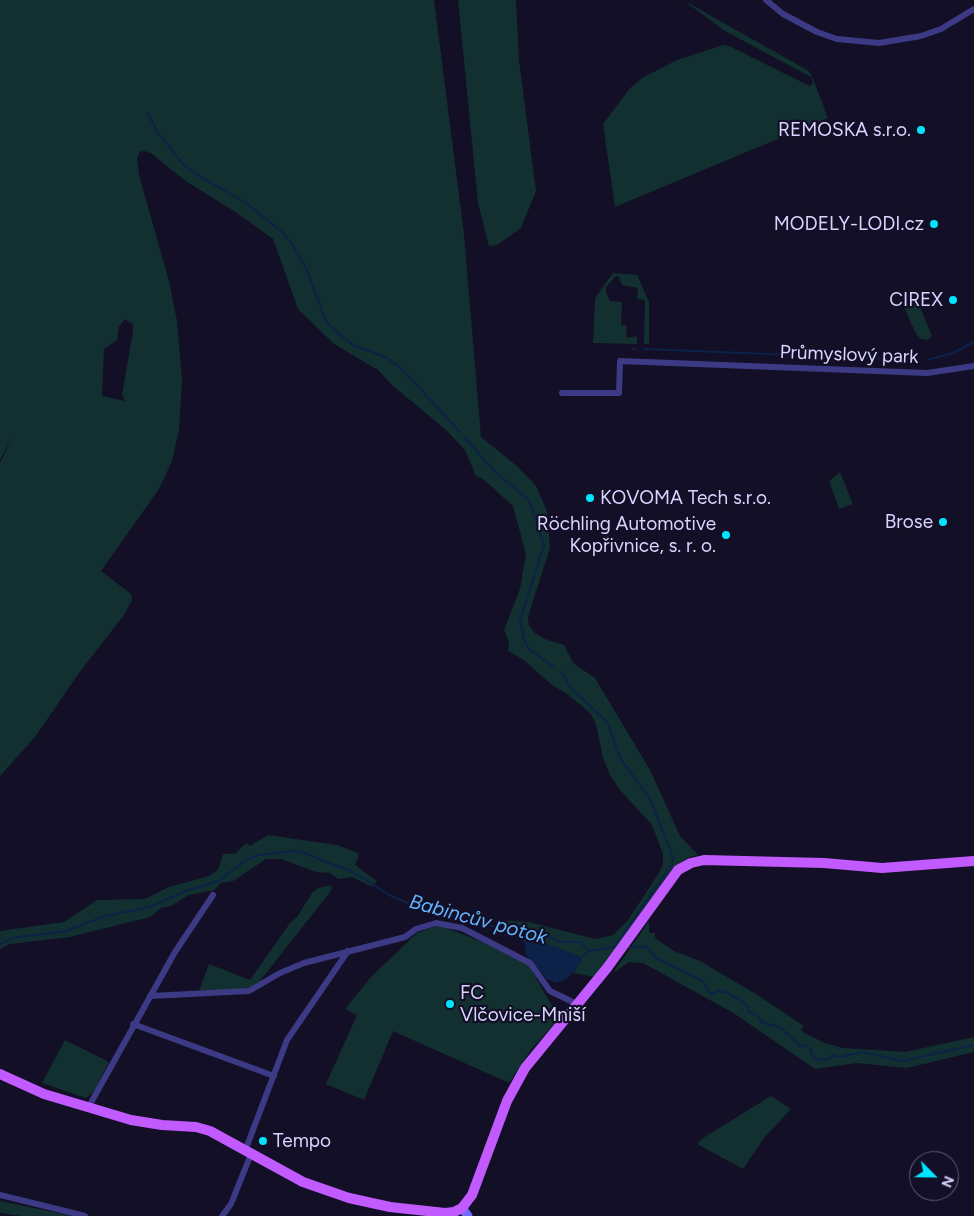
<!DOCTYPE html>
<html>
<head>
<meta charset="utf-8">
<style>
  body { margin:0 }
  #map { position:relative; width:974px; height:1216px; overflow:hidden; background:#130f26; font-family:Figtree,sans-serif }
  canvas { display:block }
  .north { position:absolute; left:909px; top:1151px; width:50px; height:50px; box-sizing:border-box; background:#130f26; border:1px solid #625e7d; border-radius:50%; rotate:113deg; font-size:14px; font-weight:700; line-height:20px; text-align:center; color:#d9d4ff }
  .north::after { content:''; display:block; margin:auto; width:18px; height:22px; background:#00e5ff; clip-path:polygon(50% 0,100% 100%,50% 72%,0 100%) }
</style>
</head>
<body>
<div id="map">
<canvas width="974" height="1216"></canvas>
<div class="north">N</div>
</div>
<script>
const context = document.querySelector('canvas').getContext('2d');
context.lineJoin = 'round';
function paint(path, color) {
  context.fillStyle = color;
  context.fill(path, 'evenodd');
}
function toPath(rows) {
  const path = new Path2D();
  for (const r of rows) {
    path.moveTo(r[0], r[1]);
    for (let i = 2; i < r.length; i += 2) path.lineTo(r[i], r[i + 1]);
  }
  return path;
}
function trace(path, color, width, dash) {
  context.strokeStyle = color;
  context.lineWidth = width;
  context.lineCap = dash ? 'butt' : 'round';
  context.setLineDash(dash || []);
  context.stroke(path);
}
function label(font, color, halo, rows, align = 'center') {
  context.font = font + ' Figtree,sans-serif';
  context.lineWidth = 4.5;
  context.setLineDash([]);
  context.textBaseline = 'middle';
  context.strokeStyle = halo;
  context.fillStyle = color;
  for (const [text, x, y, turn = 0] of rows) {
    context.save();
    context.translate(x, y);
    context.rotate((+turn || 0) * Math.PI / 180);
    context.textAlign = isNaN(turn) ? turn : align;
    if (halo) context.strokeText(text, 0, 0);
    context.fillText(text, 0, 0);
    context.restore();
  }
}
paint(toPath([
  [0,0,434,0,464,234,481,437,518,467,536,486,547,511,550,548,528,617,529,626,536,634,545,639,564,645,573,663,595,678,650,770,680,836,698,855,690,857,672,869,595,977,573,973,581,962,579,956,535,941,501,920,529,922,595,939,613,935,628,920,659,873,663,864,663,854,652,825,620,790,610,775,603,758,596,724,591,714,566,693,553,686,524,660,508,651,509,642,504,630,520,589,526,554,513,506,483,479,476,476,465,450,445,429,393,386,378,370,334,344,298,309,273,239,237,213,184,180,151,153,144,151,140,152,137,158,139,175,169,281,177,321,182,381,179,430,172,461,159,489,101,571,131,594,132,600,124,615,79,673,35,737,0,776,0,463,13,436,0,460],
  [125,319,133,324,133,332,122,394,125,401,102,396,104,349,117,340,119,327],
  [458,0,516,0,519,60,536,191,521,228,497,245,489,246,478,203],
  [683,0,809,71,813,79,828,118,615,207,603,124,630,88,642,78,677,60,723,45,729,46,810,86,813,83,811,77,725,31],
  [613,273,637,275,649,302,649,344,644,344,645,300,637,299,638,288,622,285,619,277,616,276,606,287,606,292,610,301,622,302,621,325,626,325,627,338,637,336,637,344,593,343,595,298],
  [913,295,915,295,932,336,928,340,921,339,916,334,905,309,905,301],
  [840,472,853,504,839,509,829,481],
  [268,835,337,845,356,852,359,855,355,865,377,881,372,887,352,877,338,879,330,873,316,872,281,859,266,859,233,881,221,883,214,890,189,895,171,906,161,908,150,917,70,937,10,944,0,949,0,931,64,922,97,900,145,899,169,887,209,876,218,870,223,854,235,854,246,843,250,846],
  [331,885,332,888,330,892,259,982,249,989,199,991,209,964,250,980,290,923,297,917,312,893,318,888],
  [649,921,649,930,650,933,655,933,655,938,674,951,700,961,756,994,804,1026,801,1030,804,1033,825,1043,843,1048,905,1052,974,1037,974,1052,907,1068,857,1063,815,1069,735,1014,643,963,629,962,613,973],
  [439,925,495,947,528,964,559,1018,530,1051,509,1083,393,1031,364,1100,326,1084,357,1015,345,1009,371,977,417,933],
  [65,1040,109,1062,94,1091,86,1098,42,1083],
  [771,1096,791,1109,764,1138,743,1169,697,1144,703,1138],
  [0,1201,63,1214,71,1216,22,1216,0,1213]
]), '#12302f');
paint(toPath([
  [524,941,545,943,579,956,581,962,573,973,563,981,555,983,547,979,526,955]
]), '#0c2248');
trace(toPath([
  [148,113,156,130,183,164,199,176,246,203,281,231,292,244,306,268,326,321,332,328,353,345,387,358,402,369,460,432],
  [633,349,635,349],
  [644,349,918,360],
  [927,360,953,353,974,342],
  [464,437,496,473,529,500,544,545,520,620,524,639,529,649,554,667],
  [561,672,571,688,608,723,620,758,650,799,673,857,672,864,615,946],
  [520,932,524,941],
  [0,944,13,938,66,931,105,916,150,907,186,891,219,881,247,859,259,855,293,851,301,852,353,872,391,896,424,910,526,934,547,936,560,942,581,942,589,951,619,946],
  [628,947,647,947,656,958,703,981,709,992,713,994,719,991,728,993,746,1004,749,1012,757,1015,761,1022,781,1028,800,1046,804,1045,811,1049,812,1056,819,1060,829,1059,833,1055,839,1057,863,1052,902,1061,974,1045],
  [580,959,589,951]
]), '#0c2248', 2);
trace(toPath([
  [766,0,783,14,817,32,837,39,879,43,921,36,941,29,974,9],
  [562,393,619,393,620,361,927,373,974,366],
  [150,996,249,991,280,973,304,963,405,937,416,929,436,923,462,928,530,963,550,991,577,1004],
  [133,1024,274,1076],
  [88,1108,175,952,213,895],
  [245,1151,287,1040,348,951],
  [0,1195,85,1216],
  [222,1216,231,1204,251,1154]
]), '#3d3a85', 6);
trace(toPath([
  [462,1208,468,1216]
]), '#6f6bff', 9);
trace(toPath([
  [0,1074,44,1094,131,1120,162,1125,196,1127,210,1131,303,1182,349,1198,390,1207,445,1213,454,1212,462,1208,472,1195,507,1101,525,1068,607,968,678,870,691,863,704,860,824,863,882,868,974,861]
]), '#c25bff', 10);
for (const [x, y, r, color] of [
  [921,130,5,"#00e5ff"],
  [934,224,5,"#00e5ff"],
  [953,300,5,"#00e5ff"],
  [590,498,5,"#00e5ff"],
  [943,522,5,"#00e5ff"],
  [726,535,5,"#00e5ff"],
  [450,1004,5,"#00e5ff"],
  [263,1141,5,"#00e5ff"]
]) {
  const dot = new Path2D();
  dot.arc(x, y, r, 0, 2 * Math.PI);
  context.fillStyle = color;
  context.fill(dot);
  trace(dot, '#130f26', 2);
}
label('19px', '#d9d4ff', '#130f26', [
  ["REMOSKA s.r.o.",911,130],
  ["MODELY-LODI.cz",924,224],
  ["CIREX",943,300],
  ["KOVOMA Tech s.r.o.",600,498,"left"],
  ["Brose",933,522],
  ["Röchling Automotive",716,524],
  ["Kopřivnice, s. r. o.",716,546],
  ["FC",460,993,"left"],
  ["Vlčovice-Mniší",460,1015,"left"],
  ["Tempo",273,1141,"left"]
], 'right');
label('19px', '#d9d4ff', '#130f26', [
  ["Průmyslový park",849,355,2]
]);
label('italic 20px', '#62b6ff', '#130f26', [
  ["Babincův potok",478,920,15]
]);
</script>
</body>
</html>
